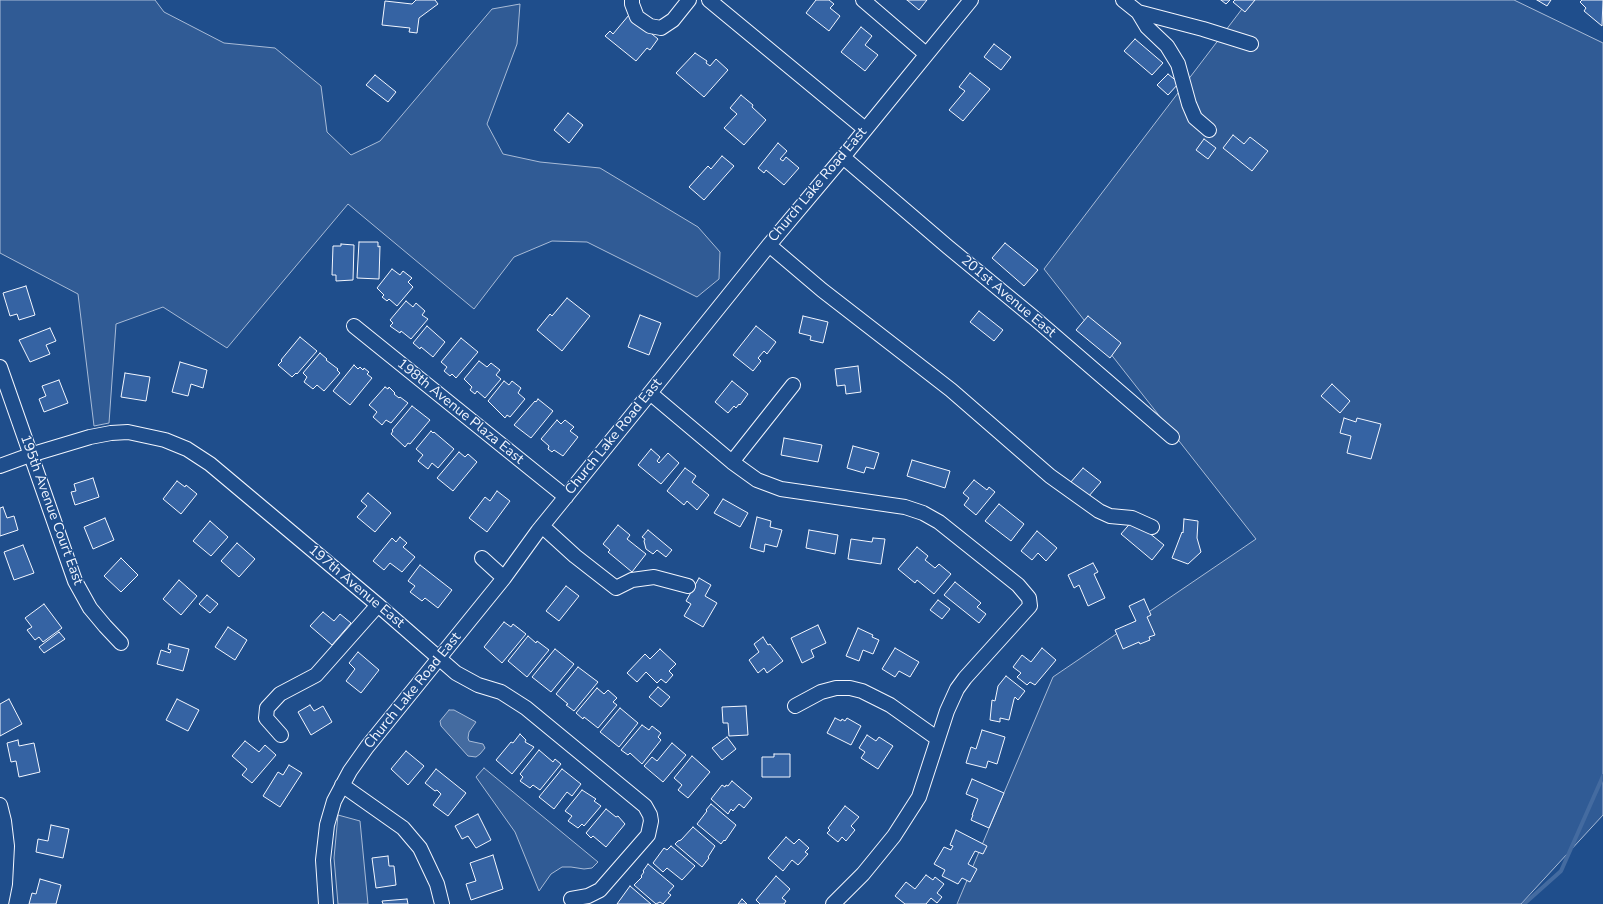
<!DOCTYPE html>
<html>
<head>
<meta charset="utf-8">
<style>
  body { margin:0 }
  canvas { display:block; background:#1f4e8c }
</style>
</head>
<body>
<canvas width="1603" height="904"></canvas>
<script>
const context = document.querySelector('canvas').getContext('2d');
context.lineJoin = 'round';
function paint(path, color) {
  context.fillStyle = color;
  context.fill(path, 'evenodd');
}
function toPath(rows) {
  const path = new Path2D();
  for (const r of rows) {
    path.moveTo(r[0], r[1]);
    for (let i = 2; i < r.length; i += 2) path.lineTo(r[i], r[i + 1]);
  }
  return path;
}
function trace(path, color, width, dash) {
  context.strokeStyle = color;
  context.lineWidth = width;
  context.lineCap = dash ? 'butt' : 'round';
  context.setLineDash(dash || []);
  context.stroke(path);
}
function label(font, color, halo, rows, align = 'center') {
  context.font = font + ' "Nunito Sans",sans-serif';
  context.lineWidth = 3;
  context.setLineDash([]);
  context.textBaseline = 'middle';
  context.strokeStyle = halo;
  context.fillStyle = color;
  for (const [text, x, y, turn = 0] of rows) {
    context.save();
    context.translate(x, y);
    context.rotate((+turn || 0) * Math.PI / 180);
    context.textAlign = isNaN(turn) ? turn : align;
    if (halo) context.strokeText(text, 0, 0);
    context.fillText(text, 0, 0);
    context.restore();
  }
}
const green = toPath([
  [0,0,155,0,164,12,224,43,275,48,321,86,327,132,351,155,380,141,492,9,520,4,517,44,487,124,503,154,540,162,600,168,698,227,720,252,719,279,697,297,587,242,552,241,514,257,474,309,348,204,227,348,163,307,116,324,109,423,94,426,78,294,0,253,0,0],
  [1241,0,1514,0,1603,43,1603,815,1521,904,957,904,1053,677,1256,539,1044,269,1245,5,1241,0],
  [484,768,598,862,592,868,584,869,571,867,562,867,551,874,539,891,515,832,476,777,484,768],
  [338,815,360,821,368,904,338,904,334,858,338,815]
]);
paint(green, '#305b95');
trace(green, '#a8bbd7', 1);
const water = toPath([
  [449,710,454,710,476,722,469,732,468,738,469,741,483,744,485,748,480,754,476,757,468,756,441,726,440,721,449,710]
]);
paint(water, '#446ba0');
trace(water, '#a8bbd7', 1);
trace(toPath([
  [1524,904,1561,871,1603,776]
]), '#446ba0', 4);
const building = toPath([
  [416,0,435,0,438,4,419,18,417,33,409,32,410,28,382,25,385,1,412,4,416,0],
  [816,0,829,0,834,4,830,8,840,16,829,31,806,13,816,0],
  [907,0,927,0,919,10,907,0],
  [1221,0,1230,0,1226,4,1221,0],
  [1235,0,1255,0,1245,12,1233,2,1235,0],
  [1537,0,1551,0,1547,6,1537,0],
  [1582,0,1603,0,1602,26,1584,11,1586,8,1580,2,1582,0],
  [629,15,658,39,650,50,647,48,636,61,605,36,610,31,613,34,629,15],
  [861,27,872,36,865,45,878,55,865,71,841,52,861,27],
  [1135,39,1163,63,1152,75,1124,51,1135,39],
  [994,44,1011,57,1001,70,984,57,994,44],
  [695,53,707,61,706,63,710,66,716,59,728,70,704,97,676,73,695,53],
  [970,73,990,89,963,121,949,110,965,91,959,87,970,73],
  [1168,74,1179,83,1168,95,1157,85,1168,74],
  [375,75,396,92,388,102,366,85,375,75],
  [741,95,753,105,752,107,766,120,744,145,724,128,737,114,730,108,741,95],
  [568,113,583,125,569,143,554,130,568,113],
  [1233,135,1244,144,1250,137,1268,151,1252,171,1223,148,1233,135],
  [1204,139,1216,148,1208,159,1196,150,1204,139],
  [778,143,787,151,780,159,783,161,786,157,799,168,784,185,766,170,764,173,758,168,778,143],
  [722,156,734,166,704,200,689,187,708,166,711,169,722,156],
  [359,242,378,242,378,247,380,246,379,279,357,278,359,242],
  [1005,243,1038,270,1024,286,992,258,1005,243],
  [341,244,354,245,353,280,336,281,336,275,332,275,333,246,341,246,341,244],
  [392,269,400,275,403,271,412,278,408,282,413,287,397,306,389,299,387,301,382,297,384,295,377,288,392,269],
  [26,286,35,315,19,320,17,314,10,316,3,293,26,286],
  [567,298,590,316,562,351,537,330,550,314,552,316,567,298],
  [406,301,413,307,416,303,425,311,422,315,428,319,411,339,401,331,400,333,390,326,393,323,390,320,406,301],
  [979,311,1003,330,994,341,970,322,979,311],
  [640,315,661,323,649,355,628,347,640,315],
  [803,316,828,322,823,343,810,340,811,336,799,333,803,316],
  [1088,316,1121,343,1110,358,1076,330,1088,316],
  [427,326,445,342,433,357,421,347,420,349,413,343,427,326],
  [756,326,776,342,767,354,764,351,758,358,761,361,753,371,733,355,756,326],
  [50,328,56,341,46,345,50,354,30,362,19,340,50,328],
  [300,337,317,351,297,374,296,373,292,377,278,365,282,361,281,360,300,337],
  [461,338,478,352,456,378,452,374,450,376,444,371,447,367,441,362,461,338],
  [320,353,327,359,326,360,338,369,337,370,340,373,324,391,317,385,313,389,304,382,307,377,303,373,320,353],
  [479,361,487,367,491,363,500,370,496,375,501,379,485,398,477,391,475,394,470,390,472,387,464,379,479,361],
  [180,362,207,370,203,388,191,384,188,396,172,392,180,362],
  [354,365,358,369,360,367,363,370,364,368,369,372,367,374,372,378,350,405,333,391,354,365],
  [858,366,861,392,846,394,845,385,837,386,835,369,858,366],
  [125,373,150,377,146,401,121,397,125,373],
  [59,380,68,403,44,412,39,399,46,396,42,386,59,380],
  [504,381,509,385,512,381,521,388,518,393,525,399,510,417,507,415,505,418,488,401,504,381],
  [732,381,748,394,740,405,739,404,736,408,734,406,728,413,715,402,732,381],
  [1332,384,1350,401,1340,413,1321,396,1332,384],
  [385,387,388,389,389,387,395,393,394,394,399,398,400,397,408,403,391,423,386,420,382,425,373,417,377,412,369,405,385,387],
  [538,399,553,411,531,438,514,425,535,401,536,402,538,399],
  [412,406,430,420,410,444,408,443,405,447,391,434,393,431,392,430,412,406],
  [1344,418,1356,422,1357,418,1381,424,1371,459,1347,453,1351,436,1340,433,1344,418],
  [557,420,561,424,565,420,574,427,570,431,578,437,563,456,554,450,552,452,548,449,549,446,541,439,557,420],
  [431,431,433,433,434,432,454,449,438,468,432,463,428,469,418,461,423,455,416,449,431,431],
  [784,438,822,445,818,462,781,455,784,438],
  [853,446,879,453,874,469,866,467,864,473,847,468,853,446],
  [651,449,660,457,657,461,659,463,668,453,679,463,661,484,638,465,651,449],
  [459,452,465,457,468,454,477,462,453,491,437,478,459,452],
  [912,460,950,471,945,488,907,476,912,460],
  [685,468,696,476,692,482,709,495,697,510,687,501,684,505,667,491,685,468],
  [1083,468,1101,482,1088,497,1070,483,1083,468],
  [93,478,99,497,75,505,71,492,76,491,74,484,93,478],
  [974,480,987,490,989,487,995,492,976,515,964,505,969,498,963,493,974,480],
  [177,481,185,487,186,485,197,494,181,514,163,499,177,481],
  [497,491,510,501,487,532,469,518,485,497,490,501,497,491],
  [368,493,391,513,375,532,357,517,367,506,361,501,368,493],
  [723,499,748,513,740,527,714,513,723,499],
  [999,504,1024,524,1011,541,985,521,999,504],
  [3,507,7,518,14,516,18,530,0,536,0,508,3,507],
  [757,517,771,521,770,527,782,530,777,547,765,544,764,552,750,548,757,517],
  [105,518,114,540,93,549,84,527,105,518],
  [1184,519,1198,521,1197,538,1201,552,1188,564,1172,558,1182,532,1183,533,1184,519],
  [1133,520,1164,545,1152,560,1121,534,1133,520],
  [210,521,228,537,211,556,193,541,210,521],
  [618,525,630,535,627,539,646,554,632,572,608,552,610,550,603,544,618,525],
  [648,530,672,550,666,557,657,550,653,554,646,549,644,541,645,539,642,537,648,530],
  [809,530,838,535,835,554,806,548,809,530],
  [1037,531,1057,548,1046,561,1038,553,1032,560,1021,551,1037,531],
  [400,537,407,543,403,547,415,557,402,572,390,563,384,570,373,561,392,538,396,542,400,537],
  [873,538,885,539,881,564,848,559,851,539,872,542,873,538],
  [237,543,255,559,239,577,221,561,237,543],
  [23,545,34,573,14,580,4,552,23,545],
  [917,547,928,556,925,560,935,568,939,564,951,574,934,594,917,580,915,583,898,569,917,547],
  [121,558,138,575,121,592,104,576,121,558],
  [1093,563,1098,572,1094,574,1105,598,1088,606,1079,585,1074,588,1068,575,1093,563],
  [420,565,452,590,438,608,425,598,422,601,410,592,415,586,408,581,420,565],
  [699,578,711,585,705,596,717,603,703,627,684,616,691,604,686,601,699,578],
  [179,580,197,596,181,615,163,599,179,580],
  [955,582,981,603,977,607,986,614,979,623,944,595,955,582],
  [566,586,579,596,559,621,546,611,566,586],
  [207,595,218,604,210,613,199,604,207,595],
  [1144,599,1151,615,1147,617,1155,635,1149,637,1150,640,1140,644,1139,642,1123,649,1115,630,1136,621,1129,606,1144,599],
  [938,600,950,609,942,619,930,610,938,600],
  [44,604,62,628,43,642,39,637,35,640,27,630,32,627,25,618,44,604],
  [323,612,334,621,340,614,351,623,332,645,310,626,323,612],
  [504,622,511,627,513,624,526,634,502,663,484,647,504,622],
  [818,625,826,643,811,650,814,657,802,663,791,638,818,625],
  [228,627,247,640,235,660,215,647,228,627],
  [858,628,873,635,872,637,879,640,873,654,863,650,859,661,846,656,858,628],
  [59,632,65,639,44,653,39,647,59,632],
  [528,636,536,643,537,641,549,650,527,677,508,661,528,636],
  [763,637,768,645,770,644,783,661,767,673,764,668,758,673,749,660,759,652,754,644,763,637],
  [169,644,189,649,183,671,157,664,161,650,170,653,171,650,168,649,169,644],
  [895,648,919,662,910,677,899,671,895,677,882,669,895,648],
  [1042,648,1056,660,1035,685,1030,682,1027,685,1017,677,1021,673,1013,667,1022,655,1031,662,1042,648],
  [555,649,574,664,551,692,532,677,555,649],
  [660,649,676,664,669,671,673,675,666,683,661,679,657,683,646,672,637,682,627,673,645,654,650,659,660,649],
  [358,652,379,670,361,693,346,681,355,669,349,663,358,652],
  [578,667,598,682,574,711,566,705,568,704,556,694,578,667],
  [1006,676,1025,691,1018,700,1015,697,1014,699,1009,720,1000,718,1000,722,990,720,992,700,995,701,998,686,1006,676],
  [658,687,670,697,661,707,649,697,658,687],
  [597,688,604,694,608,690,617,698,613,702,617,705,598,728,584,717,583,719,576,713,597,688],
  [9,699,22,724,0,736,0,704,9,699],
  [177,699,199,710,188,731,166,720,177,699],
  [310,705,314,711,323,706,332,722,311,735,298,712,310,705],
  [746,706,748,735,729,736,728,723,723,723,722,707,746,706],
  [620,708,638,723,619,747,600,732,620,708],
  [835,718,841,721,842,719,845,721,847,718,861,726,851,745,827,733,835,718],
  [642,725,649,730,652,726,661,733,658,737,661,740,642,764,630,753,628,755,621,750,642,725],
  [982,730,1005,737,997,764,988,761,986,768,966,763,971,747,976,749,982,730],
  [520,734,526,740,525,742,534,747,512,774,496,760,511,742,513,743,520,734],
  [867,735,876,741,879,737,893,746,878,769,861,758,865,752,859,748,867,735],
  [727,737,736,749,722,760,712,748,727,737],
  [18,740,19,746,34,743,40,772,19,777,16,761,11,762,7,743,18,740],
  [245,741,259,752,265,745,276,755,252,783,242,775,247,769,232,756,245,741],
  [672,743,686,755,663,782,644,766,652,757,657,761,672,743],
  [539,750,553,762,555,759,561,764,540,790,533,785,530,788,520,781,523,777,520,774,539,750],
  [406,751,424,766,408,785,391,769,406,751],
  [774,754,790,754,790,777,762,777,762,757,774,757,774,754],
  [692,756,710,772,688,798,678,790,682,785,674,778,692,756],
  [289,765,302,773,280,807,263,796,278,772,283,775,289,765],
  [436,769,466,793,448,816,433,805,441,794,437,790,435,791,425,783,436,769],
  [562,769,581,784,572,796,567,792,554,809,539,797,562,769],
  [972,779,1004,793,989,828,971,820,973,815,972,815,978,799,966,794,972,779],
  [732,781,752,798,744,808,739,804,733,811,731,809,728,814,711,799,722,785,725,787,726,785,728,786,732,781],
  [582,790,596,799,594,801,601,806,584,826,582,824,578,828,568,821,572,816,565,811,582,790],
  [711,804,736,825,725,841,724,840,721,844,697,824,707,811,706,810,711,804],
  [845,806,859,817,851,826,855,830,846,841,842,837,838,842,827,833,830,830,828,828,845,806],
  [606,809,616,817,618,816,625,824,606,847,593,836,591,838,586,833,606,809],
  [478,814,491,840,476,848,468,836,462,839,455,826,478,814],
  [51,825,69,829,63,858,36,852,38,839,48,841,51,825],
  [693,827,715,846,708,857,709,858,702,867,675,844,678,841,681,840,693,827],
  [956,830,987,846,983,854,975,851,968,864,977,869,970,882,962,878,958,884,942,876,945,870,934,864,944,847,951,850,953,846,950,845,956,830],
  [786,837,794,844,799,839,809,848,805,852,808,854,798,865,792,860,783,871,768,858,786,837],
  [671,846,695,866,682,880,667,868,663,872,653,863,664,848,667,850,671,846],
  [493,855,503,889,471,900,466,884,476,881,470,863,493,855],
  [388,856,389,866,394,866,396,885,376,888,372,858,388,856],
  [648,864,674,886,668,893,671,895,663,904,660,902,656,904,634,885,642,877,641,876,644,872,643,871,648,864],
  [926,875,933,880,935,877,944,884,937,893,942,897,937,903,931,898,926,904,905,904,895,896,906,882,915,889,926,875],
  [776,876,790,889,782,898,786,901,784,904,760,904,756,900,776,876],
  [40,879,61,885,56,904,29,904,32,893,36,894,40,879],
  [630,886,651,904,617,904,630,886],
  [407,899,408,904,383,904,382,901,407,899],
  [742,899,747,904,738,904,742,899]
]);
paint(building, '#3563a3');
trace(building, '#f2f6ff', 1);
const minor = toPath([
  [632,0,632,4,637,17,650,26,661,28,673,20,689,0],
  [709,0,865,129],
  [863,0,926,54],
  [1123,0,1138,12,1203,29,1251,44],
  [1138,12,1147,27,1167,46,1178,64,1189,104,1195,118,1209,130],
  [843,157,948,247,1033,317,1172,437],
  [769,245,822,290,951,390,1050,476,1099,511,1110,516,1132,518,1152,527],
  [354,326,566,497],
  [0,367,75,581,90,608,105,626,121,643],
  [650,393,732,462,757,480,781,489,905,507,923,513,939,522,1018,585,1029,598,1030,606,965,678,957,689,947,711,919,797,894,836,863,874,833,904],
  [732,462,793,385],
  [0,466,30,455,90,437,111,433,128,432,165,440,187,449,210,464,378,605,456,673,478,685,501,692,526,708,645,806,650,815,651,821,648,835,600,890,588,896,571,899],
  [542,526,575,556,616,588,632,580,654,577,688,586],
  [482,558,504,578],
  [795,706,821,692,836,688,850,688,862,691,890,705,938,739],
  [281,735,266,718,267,708,280,694,316,675,378,605],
  [342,785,403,828,420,848,437,884,442,904],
  [0,805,4,821,7,846,5,884,1,904],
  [326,904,323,860,327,825,334,801,350,771,367,747,504,578,538,531,650,393,769,245,843,157,971,0]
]);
trace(minor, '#f2f6ff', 16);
trace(minor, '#1f4e8c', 14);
label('14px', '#f2f6ff', '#1f4e8c', [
  ["Church Lake Road East",818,185,-50],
  ["201st Avenue East",1008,297,40],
  ["198th Avenue Plaza East",460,412,39],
  ["Church Lake Road East",614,437,-51],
  ["195th Avenue Court East",51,510,70],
  ["197th Avenue East",356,587,40],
  ["Church Lake Road East",413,691,-51]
]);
</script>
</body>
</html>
